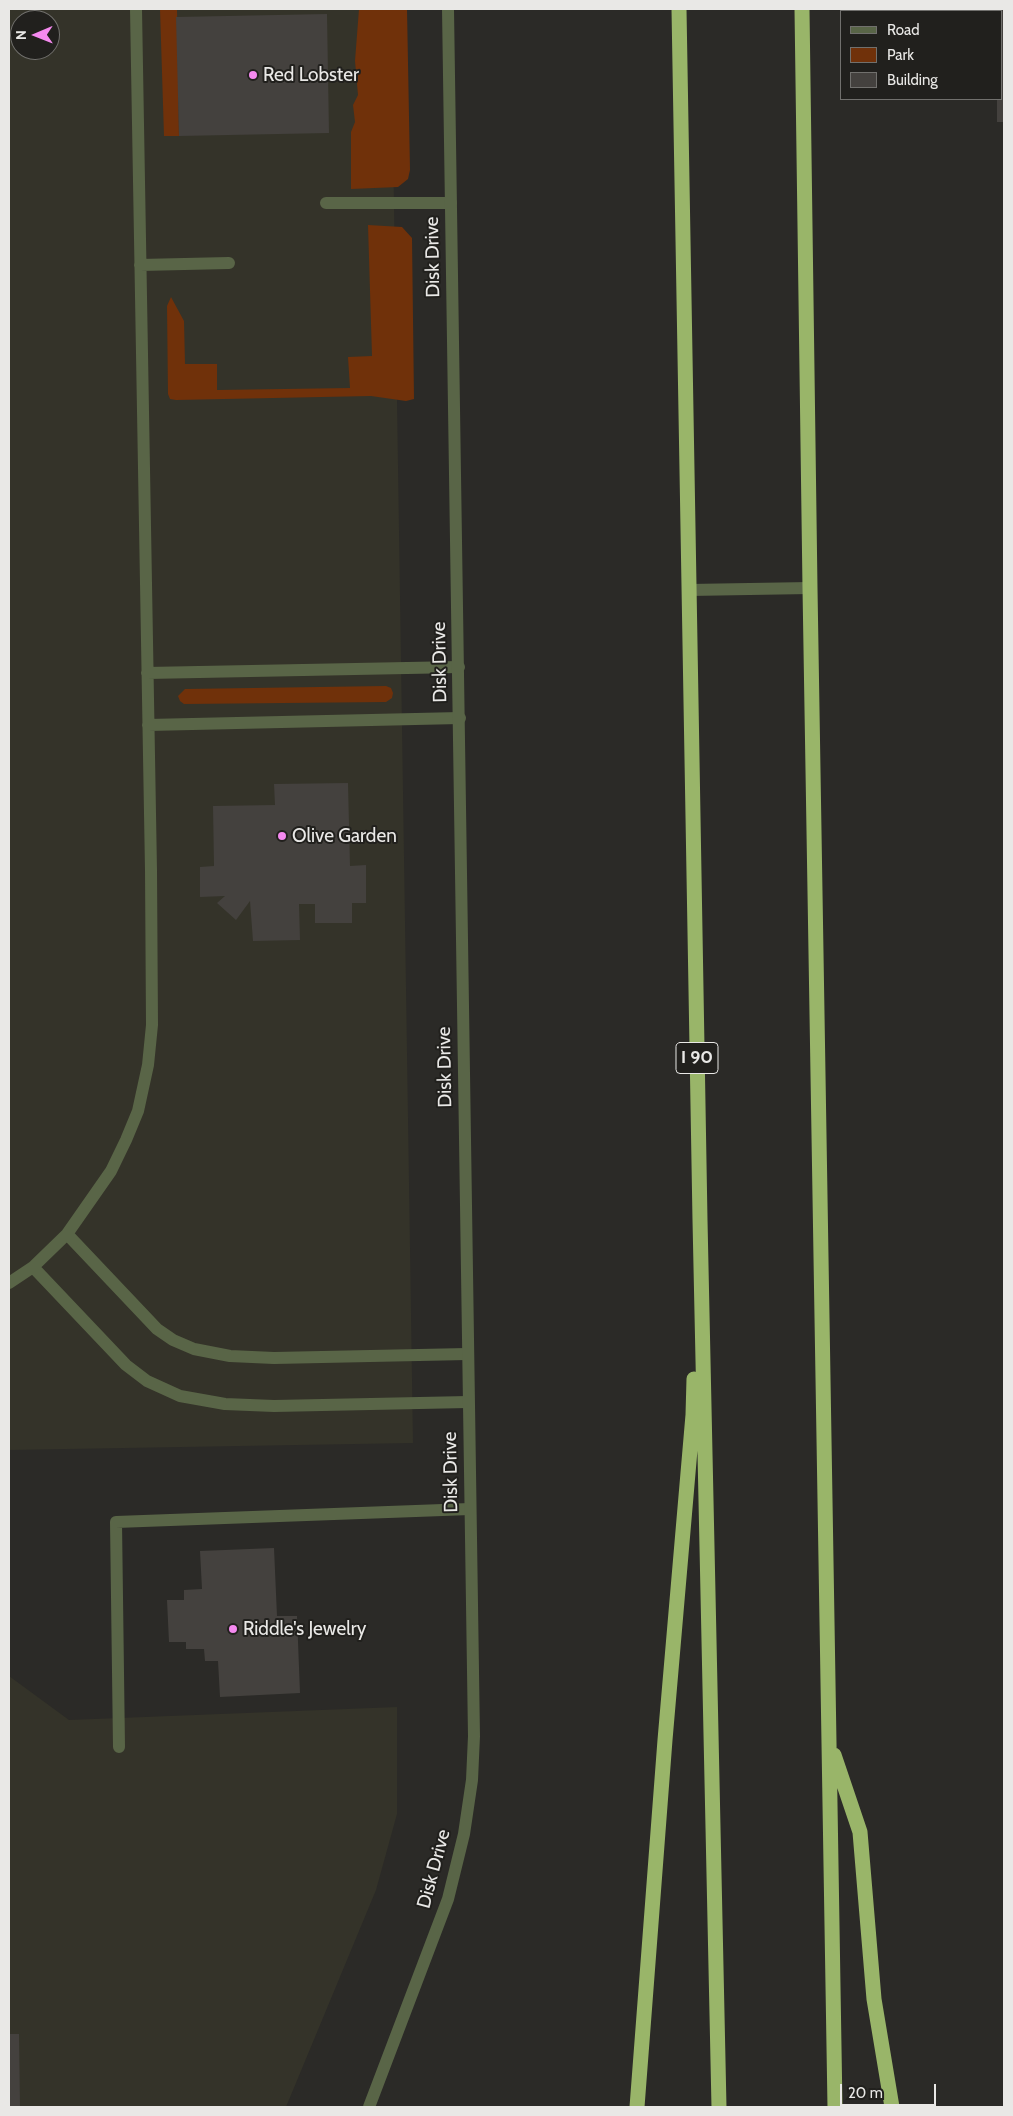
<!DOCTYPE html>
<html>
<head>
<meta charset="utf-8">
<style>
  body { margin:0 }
  #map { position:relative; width:1013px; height:2116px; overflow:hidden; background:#2b2a27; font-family:Cabin,sans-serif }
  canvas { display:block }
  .frame { position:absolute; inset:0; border:10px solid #e9e8e6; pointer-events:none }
  .legend { position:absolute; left:840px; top:10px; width:162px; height:90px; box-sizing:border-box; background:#21201d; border:1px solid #71706d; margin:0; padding:6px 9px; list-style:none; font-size:15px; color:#e9e8e6 }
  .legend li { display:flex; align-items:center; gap:10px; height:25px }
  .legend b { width:25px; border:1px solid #71706d }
  .north { position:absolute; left:10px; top:10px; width:50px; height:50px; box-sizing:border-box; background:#21201d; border:1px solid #71706d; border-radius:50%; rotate:269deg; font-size:14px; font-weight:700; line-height:20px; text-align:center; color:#e9e8e6 }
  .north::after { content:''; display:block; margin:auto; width:18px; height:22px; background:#f589ef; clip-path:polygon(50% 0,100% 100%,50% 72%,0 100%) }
  .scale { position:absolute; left:840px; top:2084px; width:96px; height:22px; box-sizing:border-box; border:2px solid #e9e8e6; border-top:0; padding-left:6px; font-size:15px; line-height:18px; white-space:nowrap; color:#e9e8e6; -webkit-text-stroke:4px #21201d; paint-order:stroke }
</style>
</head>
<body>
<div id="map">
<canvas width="1013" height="2116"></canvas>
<div class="frame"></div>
<ul class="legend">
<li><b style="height:6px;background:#596547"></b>Road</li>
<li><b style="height:14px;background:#70310a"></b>Park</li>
<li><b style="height:14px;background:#44413e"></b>Building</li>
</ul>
<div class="north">N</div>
<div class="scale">20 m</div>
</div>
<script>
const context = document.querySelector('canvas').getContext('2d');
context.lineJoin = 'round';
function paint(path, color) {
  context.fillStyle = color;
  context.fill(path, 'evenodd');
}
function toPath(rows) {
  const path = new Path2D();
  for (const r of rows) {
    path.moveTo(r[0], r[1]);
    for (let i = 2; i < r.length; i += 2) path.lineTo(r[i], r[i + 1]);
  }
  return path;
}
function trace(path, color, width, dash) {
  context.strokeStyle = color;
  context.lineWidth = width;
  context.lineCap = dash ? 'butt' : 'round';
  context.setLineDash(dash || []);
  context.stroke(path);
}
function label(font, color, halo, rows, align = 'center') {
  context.font = font + ' Cabin,sans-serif';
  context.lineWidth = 4;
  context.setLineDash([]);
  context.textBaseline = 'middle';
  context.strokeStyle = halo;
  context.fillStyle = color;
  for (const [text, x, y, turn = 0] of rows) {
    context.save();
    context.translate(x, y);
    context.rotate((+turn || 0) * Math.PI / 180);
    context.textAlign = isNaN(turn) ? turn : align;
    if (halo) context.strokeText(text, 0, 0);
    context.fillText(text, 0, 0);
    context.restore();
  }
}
paint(toPath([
  [9,9,391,9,413,1443,9,1450],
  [20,20,50,20,50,50,20,50],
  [9,1676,69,1720,397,1707,397,1814,376,1890,286,2107,9,2107]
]), '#343329');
paint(toPath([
  [160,9,177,9,179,136,164,136],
  [359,9,407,9,410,170,408,179,398,187,351,189,351,132,355,122,353,105,358,95,355,61],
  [368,225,402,227,412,238,414,399,406,401,371,396,176,400,170,399,168,394,167,306,171,297,184,321,185,364,217,364,217,390,350,388,348,357,372,356],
  [386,686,391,688,393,693,392,698,386,702,184,704,180,701,178,696,185,689]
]), '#70310a');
paint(toPath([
  [997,9,1004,9,1004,122,997,122,997,99,1002,99,1002,11,997,11],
  [327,14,329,133,179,136,176,17],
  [348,783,350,866,366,865,366,903,352,903,352,923,315,923,315,904,299,904,300,940,253,941,250,901,236,920,217,903,225,896,200,897,200,867,214,866,213,806,275,805,274,784],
  [274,1548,277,1616,297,1616,300,1693,220,1697,218,1661,205,1661,204,1649,186,1649,186,1642,169,1642,167,1600,184,1600,184,1590,202,1589,200,1551],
  [9,2034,19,2034,20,2107,9,2107]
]), '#44413e');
trace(toPath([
  [326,203,451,203],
  [140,265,229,263],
  [689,590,810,588],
  [147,673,459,667],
  [148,725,460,718],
  [67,1234,157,1329,173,1340,194,1349,230,1356,274,1358,467,1354],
  [33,1267,126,1365,147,1381,180,1396,225,1404,274,1406,468,1402],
  [9,1283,33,1267,67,1234,111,1171,126,1140,138,1111,148,1065,152,1025,151,870,136,9],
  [119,1747,116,1522,470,1509]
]), '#596547', 12);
trace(toPath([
  [369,2107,448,1899,464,1834,472,1780,474,1736,448,9]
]), '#596547', 12);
trace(toPath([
  [679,9,700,1220,719,2107],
  [802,9,810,588,835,2107],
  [834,1755,860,1832,874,1999,892,2107],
  [637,2107,665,1740,693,1415,694,1379]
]), '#99b569', 15);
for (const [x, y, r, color] of [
  [253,75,5,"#f589ef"],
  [282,836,5,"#f589ef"],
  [233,1629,5,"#f589ef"]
]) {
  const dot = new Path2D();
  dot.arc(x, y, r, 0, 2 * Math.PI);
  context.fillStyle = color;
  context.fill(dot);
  trace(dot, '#21201d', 2);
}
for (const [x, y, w] of [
  [697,1058,42]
]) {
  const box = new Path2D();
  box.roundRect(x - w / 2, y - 15.5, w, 31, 4);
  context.fillStyle = '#21201d';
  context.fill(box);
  trace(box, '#e9e8e6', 1);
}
label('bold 18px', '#e9e8e6', null, [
  ["I 90",697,1058]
]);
label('19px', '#e9e8e6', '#21201d', [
  ["Red Lobster",263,75],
  ["Olive Garden",292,836],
  ["Riddle's Jewelry",243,1629]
], 'left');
label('19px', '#e9e8e6', '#21201d', [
  ["Disk Drive",433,257,-91],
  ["Disk Drive",440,662,-91],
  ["Disk Drive",445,1067,-91],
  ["Disk Drive",451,1472,-91],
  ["Disk Drive",434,1869,-75]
]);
</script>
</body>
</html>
